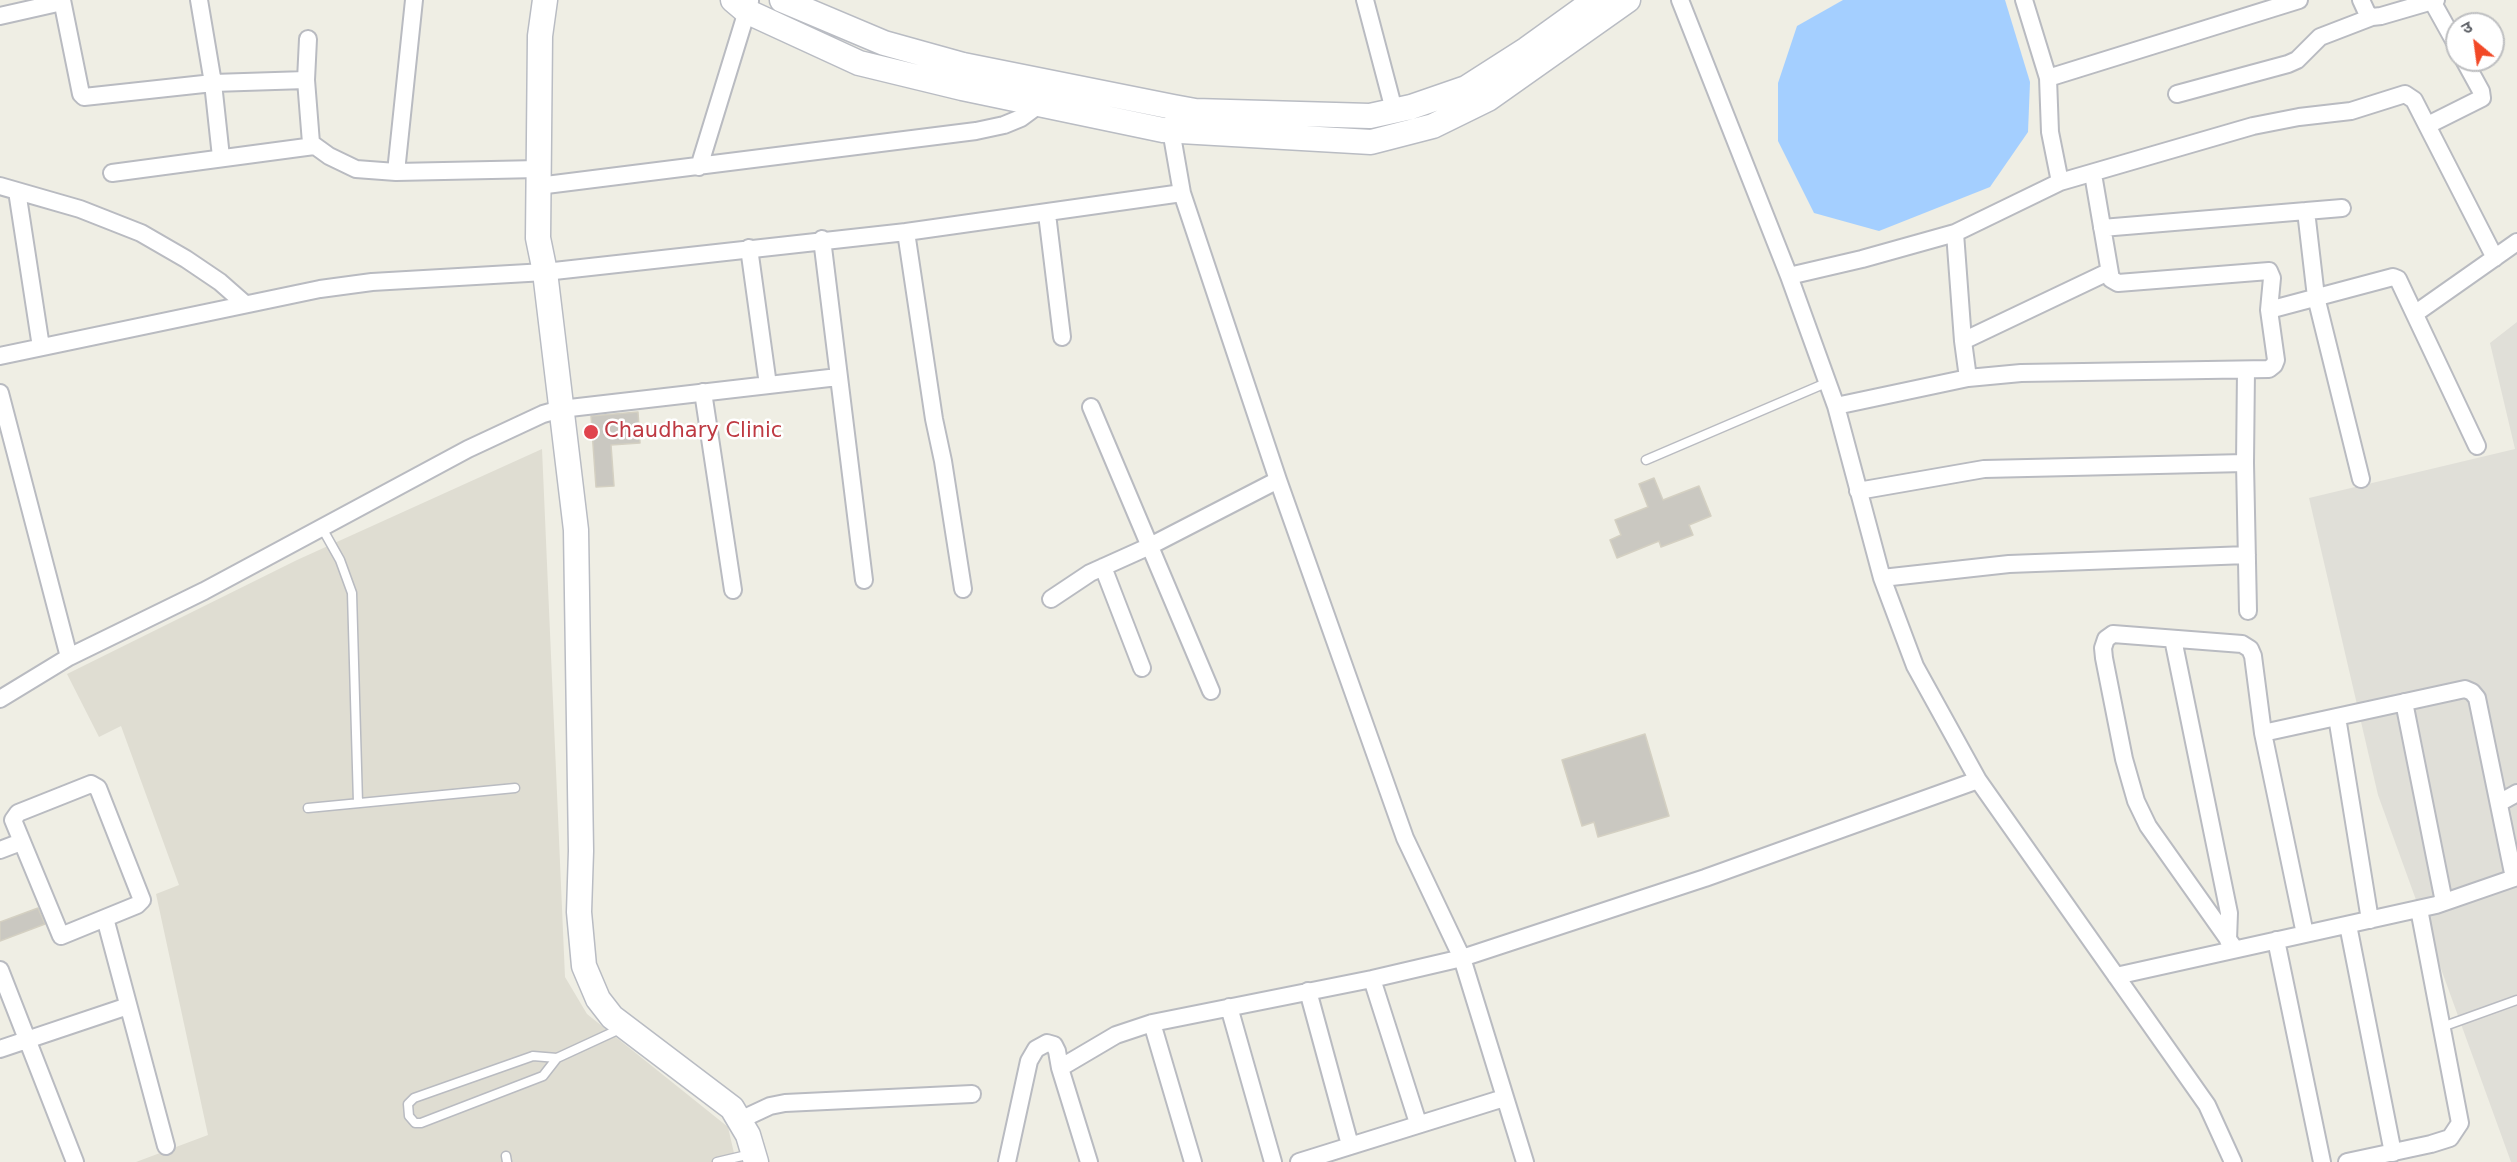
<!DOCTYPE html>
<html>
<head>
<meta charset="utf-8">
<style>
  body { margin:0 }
  #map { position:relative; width:2517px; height:1162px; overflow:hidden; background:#efeee4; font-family:"DejaVu Sans","Noto Sans Devanagari",sans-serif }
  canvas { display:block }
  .north { position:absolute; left:2445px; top:12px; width:60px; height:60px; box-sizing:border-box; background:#fff; border:2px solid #bebfc1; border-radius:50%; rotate:331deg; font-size:16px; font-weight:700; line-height:24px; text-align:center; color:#5c5f65 }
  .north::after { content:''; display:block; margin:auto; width:21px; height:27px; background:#f24927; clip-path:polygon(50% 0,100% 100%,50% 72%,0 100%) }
</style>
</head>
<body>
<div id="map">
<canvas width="2517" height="1162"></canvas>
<div class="north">उ</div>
</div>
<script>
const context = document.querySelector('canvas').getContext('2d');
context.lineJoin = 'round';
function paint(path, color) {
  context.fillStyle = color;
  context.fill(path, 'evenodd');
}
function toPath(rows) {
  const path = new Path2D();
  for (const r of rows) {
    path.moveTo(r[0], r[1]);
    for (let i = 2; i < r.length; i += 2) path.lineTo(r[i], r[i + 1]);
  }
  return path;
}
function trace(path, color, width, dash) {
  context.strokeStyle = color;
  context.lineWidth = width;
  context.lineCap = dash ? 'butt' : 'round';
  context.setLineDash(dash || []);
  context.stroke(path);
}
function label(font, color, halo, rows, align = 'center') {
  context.font = font + ' "DejaVu Sans",sans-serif';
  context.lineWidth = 5;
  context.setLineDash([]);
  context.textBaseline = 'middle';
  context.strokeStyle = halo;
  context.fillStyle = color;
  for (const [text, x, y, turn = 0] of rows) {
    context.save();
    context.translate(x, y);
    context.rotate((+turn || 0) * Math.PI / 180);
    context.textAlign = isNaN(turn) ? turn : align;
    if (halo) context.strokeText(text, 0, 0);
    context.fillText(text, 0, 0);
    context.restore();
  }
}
paint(toPath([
  [2517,322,2517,1162,2511,1162,2378,795,2309,498,2515,449,2490,343]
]), '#e0dfd8');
paint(toPath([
  [542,449,565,977,587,1014,728,1127,736,1162,136,1162,208,1135,156,894,179,885,121,726,99,737,67,674,297,560]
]), '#dfddd2');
paint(toPath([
  [1843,0,2005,0,2030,82,2028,132,1990,187,1879,231,1814,213,1778,141,1778,83,1797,26]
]), '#a4cfff');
const building = toPath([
  [638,412,640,443,611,445,614,486,596,487,591,416,638,412],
  [1654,478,1663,500,1699,486,1711,516,1689,525,1693,535,1661,547,1659,541,1617,558,1610,540,1621,535,1615,520,1648,507,1639,484,1654,478],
  [1645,734,1669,816,1598,837,1594,822,1582,826,1562,760,1645,734],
  [38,908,45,924,0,941,0,922,38,908]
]);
paint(building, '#cac8c1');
trace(building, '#d4d0c2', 1.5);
const lane = toPath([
  [1646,460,1826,383],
  [322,528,340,560,352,593,358,803],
  [308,808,515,788],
  [2442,1027,2517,1000],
  [533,1056,557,1058,543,1076,421,1123,415,1123,409,1116,408,1104,414,1098,533,1056],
  [557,1058,622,1028],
  [506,1156,507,1162],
  [717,1162,751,1154]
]);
const street = toPath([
  [62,0,81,94,84,97,213,83,306,80],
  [199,0,213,83,221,157],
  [414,0,396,172,539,169],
  [1365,0,1394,110],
  [1680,0,1789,276,1836,406,1882,578,1915,666,1978,780,2207,1105,2233,1162],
  [2024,0,2048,78,2050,132,2060,182],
  [2361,0,2367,13,2372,17,2381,16,2436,0],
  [2432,1,2457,46],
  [0,16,62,2],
  [308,39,306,80,311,143,329,156,356,169,396,172],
  [2048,78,2299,0],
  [2177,94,2288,64,2297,60,2320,37,2372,17],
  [1172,122,1171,130,1182,193,1278,480,1405,838,1462,958,1525,1162],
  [2428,125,2482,98,2481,91,2464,60],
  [699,167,750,1],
  [112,173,314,146],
  [0,186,80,209,141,233,186,259,220,282,245,304],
  [538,186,976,131,1004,125,1021,118,1040,104],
  [17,191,41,347],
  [2306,211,2316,297,2361,479],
  [1047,214,1062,337],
  [2102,228,2342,208],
  [906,232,934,419,943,461,963,589],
  [1955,233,1963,341,1968,378],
  [822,239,864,580],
  [749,248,768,385],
  [1789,276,1862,259,1955,233,2060,182,2253,126,2299,117,2351,111,2405,94,2414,100,2495,258],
  [2269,310,2393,277,2398,279,2477,446],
  [2416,313,2517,242],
  [1963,341,2108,272],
  [0,356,320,289,372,282,545,272,906,232,1182,193],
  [2246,370,2245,463,2248,611],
  [703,392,733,590],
  [0,393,69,657],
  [1836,406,1968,378,2021,373,2269,369,2274,365,2276,360,2269,310,2272,278,2269,271,2118,283,2111,279,2093,174],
  [1091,407,1211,691],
  [1858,491,1984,469,2245,463],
  [1103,567,1142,668],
  [1882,578,2009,564,2247,555],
  [1051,599,1090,573,1150,546,1278,480],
  [2173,639,2229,913,2228,940],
  [0,699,69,657,204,591,468,449,543,414,561,409,838,377],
  [2404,702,2444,902],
  [2337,717,2370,920],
  [2263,733,2465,689,2472,692,2477,698,2514,878],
  [91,784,98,788,142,900,137,905,61,936,13,820,18,813,91,784],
  [2499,803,2517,793],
  [0,850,21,842],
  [105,918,166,1146],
  [2348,925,2393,1153],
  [2276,940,2322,1162],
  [2235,949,2148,826,2136,801,2124,759,2104,658,2103,648,2106,639,2113,634,2242,644,2250,649,2253,656,2263,733,2305,934],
  [0,970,75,1162],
  [2116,976,2436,905,2517,877],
  [1372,979,1418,1123],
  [1308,991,1350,1145],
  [1229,1007,1273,1162],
  [1152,1023,1193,1162],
  [0,1049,128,1006],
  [1060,1068,1116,1035,1152,1023,1372,979,1462,958,1705,878,1978,780],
  [740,1120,770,1106,785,1103,972,1094],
  [1007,1162,1029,1061,1036,1049,1047,1043,1054,1045,1057,1051,1060,1068,1089,1162],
  [1299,1162,1504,1098],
  [2347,1162,2431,1144,2450,1138,2460,1123,2419,909]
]);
const secondary = toPath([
  [545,0,540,36,538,238,545,272,576,530,581,851,579,912,584,966,598,999,612,1017,732,1108,748,1135,756,1162],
  [733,0,746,11,859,63,962,88,1163,130,1371,142,1433,126,1488,99,1628,0],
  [782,0,884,43,963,65,1173,107,1195,111,1370,116,1411,107,1466,88,1527,49,1595,0]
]);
trace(lane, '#b9bbc1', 11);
trace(street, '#b9bbc1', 20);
trace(secondary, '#b9bcc3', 27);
trace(lane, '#fff', 8);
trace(street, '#fff', 16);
trace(secondary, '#fff', 24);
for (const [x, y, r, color] of [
  [591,432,8,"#e0444e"]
]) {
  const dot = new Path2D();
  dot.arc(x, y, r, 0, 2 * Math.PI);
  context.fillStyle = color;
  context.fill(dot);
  trace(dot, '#fff', 2);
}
label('21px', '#be3a42', '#fff', [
  ["Chaudhary Clinic",604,432]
], 'left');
</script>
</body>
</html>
